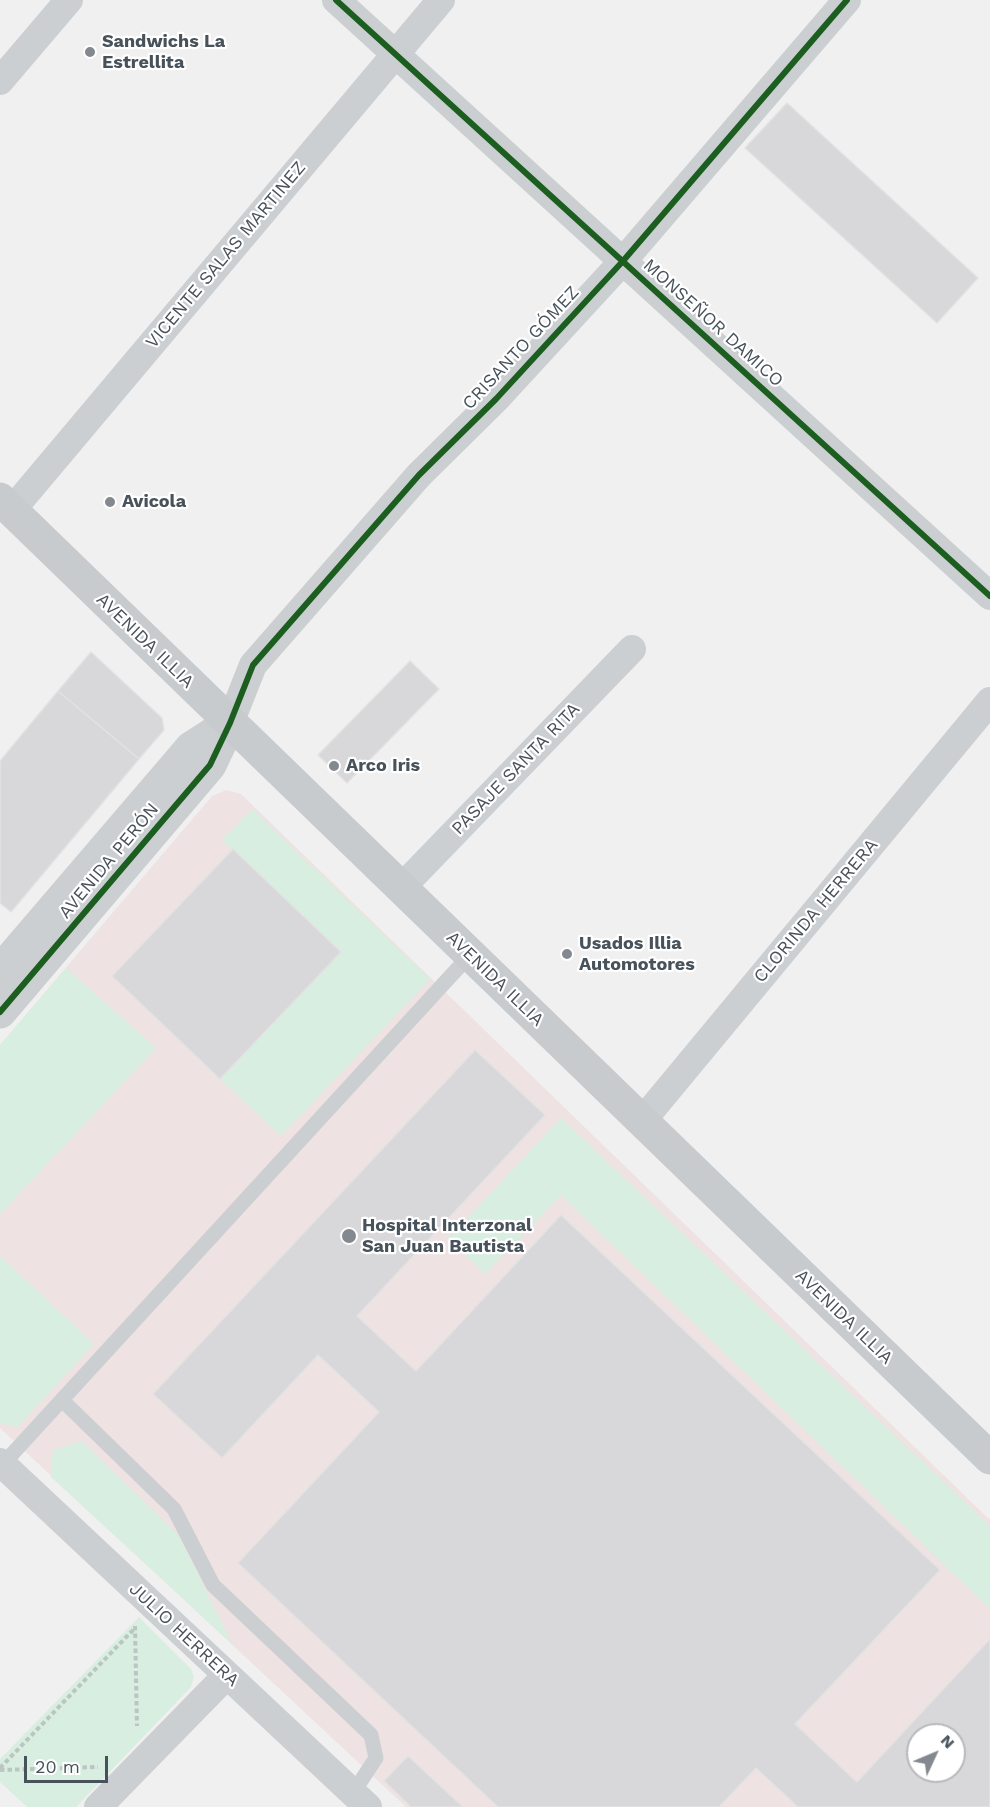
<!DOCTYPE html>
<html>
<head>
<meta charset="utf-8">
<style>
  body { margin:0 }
  #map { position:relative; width:990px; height:1807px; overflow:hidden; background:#f1f0f0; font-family:"Work Sans",sans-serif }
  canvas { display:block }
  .north { position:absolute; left:906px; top:1723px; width:60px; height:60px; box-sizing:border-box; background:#fff; border:2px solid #b6babd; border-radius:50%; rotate:46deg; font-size:16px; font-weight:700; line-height:24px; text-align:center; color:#48525b }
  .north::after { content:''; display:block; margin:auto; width:21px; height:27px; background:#83898f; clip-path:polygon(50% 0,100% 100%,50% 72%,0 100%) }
  .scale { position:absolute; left:24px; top:1756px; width:84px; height:27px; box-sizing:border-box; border:3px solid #48525b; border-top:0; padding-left:8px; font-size:18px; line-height:21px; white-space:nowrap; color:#48525b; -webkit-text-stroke:4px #fff; paint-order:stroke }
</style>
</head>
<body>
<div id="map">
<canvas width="990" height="1807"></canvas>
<div class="north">N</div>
<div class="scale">20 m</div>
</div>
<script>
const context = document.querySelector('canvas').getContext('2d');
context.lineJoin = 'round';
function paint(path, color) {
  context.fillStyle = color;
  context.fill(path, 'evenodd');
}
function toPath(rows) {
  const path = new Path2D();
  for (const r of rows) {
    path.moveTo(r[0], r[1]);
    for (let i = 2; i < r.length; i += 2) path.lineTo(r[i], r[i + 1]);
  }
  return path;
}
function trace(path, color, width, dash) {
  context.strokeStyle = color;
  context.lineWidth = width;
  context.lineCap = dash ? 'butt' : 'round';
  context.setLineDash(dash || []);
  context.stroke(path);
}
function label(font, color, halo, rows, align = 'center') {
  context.font = font + ' "Work Sans",sans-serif';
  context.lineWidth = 4.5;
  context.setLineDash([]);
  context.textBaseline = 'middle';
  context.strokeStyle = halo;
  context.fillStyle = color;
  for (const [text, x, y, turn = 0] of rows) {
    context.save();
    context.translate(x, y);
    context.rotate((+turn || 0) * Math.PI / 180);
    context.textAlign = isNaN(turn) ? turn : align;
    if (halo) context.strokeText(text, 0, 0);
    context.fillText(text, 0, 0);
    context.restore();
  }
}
paint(toPath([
  [226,790,241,794,990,1520,990,1807,406,1807,0,1428,0,1045,212,796],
  [918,1735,954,1735,954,1771,918,1771]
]), '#eee3e2');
paint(toPath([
  [252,809,430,979,281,1136,220,1079,340,952,222,840],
  [66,968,156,1048,0,1214,0,1045],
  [561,1118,990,1526,990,1609,561,1195,485,1274,448,1239],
  [0,1256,94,1344,17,1427,0,1423],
  [82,1441,179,1536,232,1644,51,1477,53,1450],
  [139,1617,191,1669,194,1677,191,1687,76,1807,27,1807,0,1782,0,1759]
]), '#d7eee0');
const building = toPath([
  [787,103,978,278,937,323,745,148,787,103],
  [91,652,162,718,164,730,139,759,58,691,91,652],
  [410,661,439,689,347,783,318,755,410,661],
  [58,691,139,759,11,912,0,903,0,761,58,691],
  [233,849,341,952,220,1079,112,976,233,849],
  [475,1050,545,1115,357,1316,416,1371,561,1215,940,1570,795,1724,857,1782,990,1639,990,1807,798,1807,756,1768,719,1807,498,1807,238,1563,379,1412,318,1355,222,1458,153,1394,475,1050],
  [918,1735,954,1735,954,1771,918,1771,918,1735],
  [408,1756,463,1807,411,1807,384,1781,408,1756]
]);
paint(building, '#d8d8da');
trace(building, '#e2e2e3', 1.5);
trace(toPath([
  [135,1626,137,1726],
  [0,1768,135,1628],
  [0,1770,98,1767]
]), '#bbc5c1', 4, [4.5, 3]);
trace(toPath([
  [62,1400,174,1509,213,1585,371,1735,376,1758,353,1793],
  [3,1464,470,955]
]), '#cccfd1', 15);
trace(toPath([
  [336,0,990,596],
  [0,81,69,0],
  [12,510,441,0],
  [230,723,253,665,419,475,496,399,623,261,847,0],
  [401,888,632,649],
  [642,1121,990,701],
  [0,1462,368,1807],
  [98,1807,227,1675]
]), '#cccfd1', 28);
trace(toPath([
  [0,971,191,748,230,723],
  [0,1012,210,765,230,723]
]), '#cccfd1', 33);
trace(toPath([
  [0,499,990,1458]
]), '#c8cbce', 33);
trace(toPath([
  [336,0,990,596],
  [0,1012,210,765,230,723,253,665,419,475,496,399,623,261,847,0]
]), '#1b5e20', 6);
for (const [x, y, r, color] of [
  [90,52,6,"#83898f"],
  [110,502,6,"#83898f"],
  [334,766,6,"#83898f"],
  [567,954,6,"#83898f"],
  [349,1236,8,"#83898f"]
]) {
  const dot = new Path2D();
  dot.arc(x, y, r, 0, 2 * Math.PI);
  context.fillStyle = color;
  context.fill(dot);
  trace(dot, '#fff', 2);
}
label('bold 18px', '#48525b', '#fff', [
  ["Sandwichs La",102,42],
  ["Estrellita",102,63],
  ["Avicola",122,502],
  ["Arco Iris",346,766],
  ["Usados Illia",579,944],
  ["Automotores",579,965],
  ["Hospital Interzonal",362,1226],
  ["San Juan Bautista",362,1247]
], 'left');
label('18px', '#48525b', '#fff', [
  ["VICENTE SALAS MARTINEZ",226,255,-50],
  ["MONSEÑOR DAMICO",713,323,42],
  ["CRISANTO GÓMEZ",521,348,-47],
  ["AVENIDA ILLIA",145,641,44],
  ["PASAJE SANTA RITA",516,769,-46],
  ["AVENIDA PERÓN",109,861,-50],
  ["CLORINDA HERRERA",816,911,-50],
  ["AVENIDA ILLIA",495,979,44],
  ["AVENIDA ILLIA",844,1317,44],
  ["JULIO HERRERA",184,1635,43]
]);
</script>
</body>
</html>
